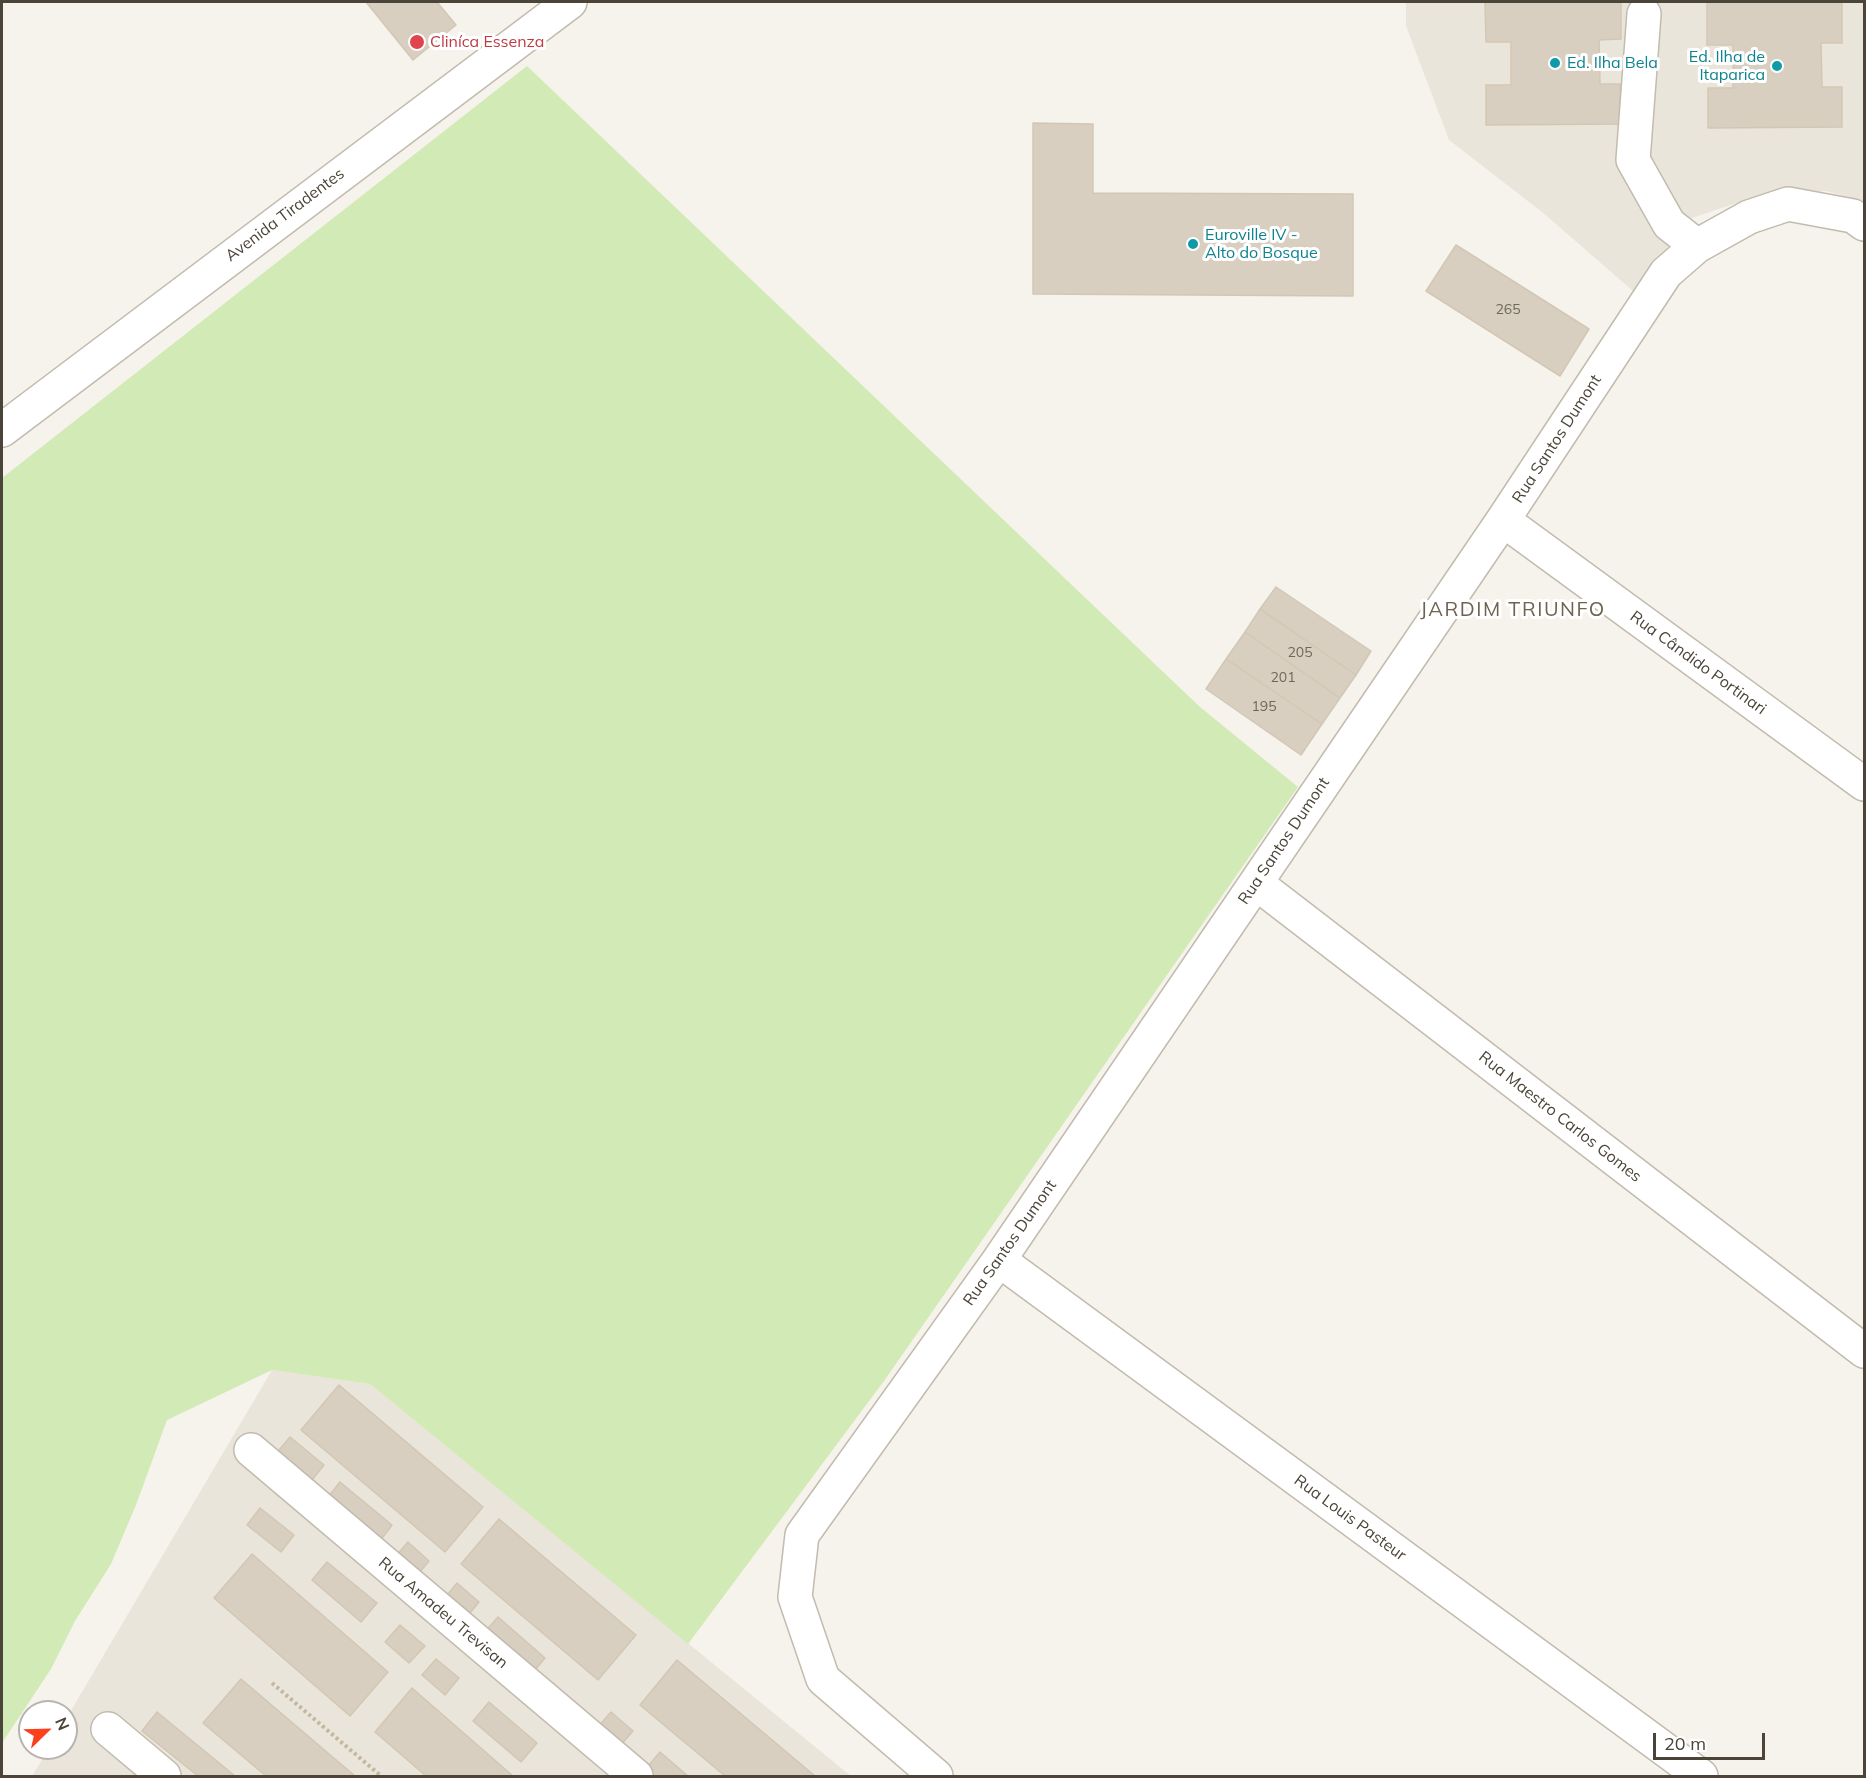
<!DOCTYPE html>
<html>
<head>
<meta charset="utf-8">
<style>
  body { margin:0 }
  #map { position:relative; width:1866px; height:1778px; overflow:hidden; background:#f6f3ec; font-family:Mulish,sans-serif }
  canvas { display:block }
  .frame { position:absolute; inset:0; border:3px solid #4b4439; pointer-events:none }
  .north { position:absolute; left:18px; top:1700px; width:60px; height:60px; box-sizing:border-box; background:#fff; border:2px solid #b7b4b0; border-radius:50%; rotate:67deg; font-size:16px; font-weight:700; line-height:24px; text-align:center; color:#4b4439 }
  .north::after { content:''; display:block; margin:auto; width:21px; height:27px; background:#fc3f1d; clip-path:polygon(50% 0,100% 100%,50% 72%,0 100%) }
  .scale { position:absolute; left:1653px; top:1733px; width:112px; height:27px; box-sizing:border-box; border:3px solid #4b4439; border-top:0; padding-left:8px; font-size:18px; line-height:21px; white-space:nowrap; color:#4b4439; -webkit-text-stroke:4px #fff; paint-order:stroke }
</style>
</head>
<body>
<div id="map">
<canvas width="1866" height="1778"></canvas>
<div class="frame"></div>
<div class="north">N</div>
<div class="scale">20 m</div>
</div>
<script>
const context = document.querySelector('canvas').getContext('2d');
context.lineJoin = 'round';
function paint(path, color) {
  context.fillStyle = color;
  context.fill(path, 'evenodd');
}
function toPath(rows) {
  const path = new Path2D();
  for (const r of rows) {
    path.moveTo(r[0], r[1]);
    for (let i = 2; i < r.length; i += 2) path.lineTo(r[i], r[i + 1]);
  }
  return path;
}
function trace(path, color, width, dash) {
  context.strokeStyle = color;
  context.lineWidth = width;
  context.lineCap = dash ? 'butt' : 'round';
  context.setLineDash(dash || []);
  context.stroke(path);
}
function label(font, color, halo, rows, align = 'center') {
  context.font = font + ' Mulish,sans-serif';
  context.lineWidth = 6;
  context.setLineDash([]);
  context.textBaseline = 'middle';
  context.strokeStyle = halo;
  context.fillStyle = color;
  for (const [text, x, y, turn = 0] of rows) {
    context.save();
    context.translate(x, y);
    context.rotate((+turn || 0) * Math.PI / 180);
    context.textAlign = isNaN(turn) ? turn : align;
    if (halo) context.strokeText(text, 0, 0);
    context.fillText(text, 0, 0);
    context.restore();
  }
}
paint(toPath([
  [1406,2,1864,2,1864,201,1826,191,1766,193,1692,218,1633,291,1542,212,1449,140,1406,26],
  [272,1370,370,1384,851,1776,32,1776,49,1748,66,1748,66,1719]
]), '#eae5da');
paint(toPath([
  [527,66,1200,707,1298,787,884,1381,688,1644,370,1384,272,1370,167,1420,136,1505,111,1564,75,1621,51,1669,2,1743,2,478]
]), '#d2eab5');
const building = toPath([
  [366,2,437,2,456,25,413,60,366,2],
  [1485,2,1621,2,1621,39,1599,40,1600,84,1620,84,1621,124,1486,125,1486,85,1511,85,1511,42,1486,42,1485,2],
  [1707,2,1842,2,1842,43,1821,43,1822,87,1842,87,1842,127,1708,128,1708,88,1733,88,1733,45,1707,45,1707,2],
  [1033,123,1093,124,1093,193,1353,194,1353,296,1033,294,1033,123],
  [1456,245,1589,329,1560,376,1426,291,1456,245],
  [1276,587,1371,651,1356,675,1260,609,1276,587],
  [1260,609,1356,675,1340,698,1245,632,1260,609],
  [1245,632,1340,698,1322,724,1226,659,1245,632],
  [1226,659,1322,724,1301,755,1206,689,1226,659],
  [339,1385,483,1507,445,1552,301,1430,339,1385],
  [290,1437,324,1465,308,1485,274,1456,290,1437],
  [340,1482,392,1525,377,1545,324,1502,340,1482],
  [260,1508,294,1535,281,1552,247,1525,260,1508],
  [499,1519,636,1635,598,1680,461,1564,499,1519],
  [408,1542,429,1561,415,1578,393,1559,408,1542],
  [252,1554,388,1672,350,1716,214,1598,252,1554],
  [327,1562,377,1603,361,1622,312,1580,327,1562],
  [457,1583,479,1602,465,1619,443,1600,457,1583],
  [498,1617,545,1658,530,1676,482,1635,498,1617],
  [400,1625,425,1646,409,1663,385,1642,400,1625],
  [436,1659,459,1678,445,1695,422,1675,436,1659],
  [677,1660,815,1776,725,1776,640,1705,677,1660],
  [241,1679,355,1776,266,1776,203,1723,241,1679],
  [412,1688,513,1776,426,1776,375,1732,412,1688],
  [489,1702,537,1743,521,1762,473,1721,489,1702],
  [157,1712,235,1776,198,1776,142,1731,157,1712],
  [611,1712,633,1731,619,1747,597,1728,611,1712],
  [660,1752,688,1776,651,1776,644,1771,660,1752]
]);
paint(building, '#d8cfc1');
trace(building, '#d3c7b4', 1.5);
const minor = toPath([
  [1644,14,1633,160,1669,224,1697,246],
  [2,430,570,2],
  [1503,520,1864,784],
  [1256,883,1864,1351],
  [999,1260,1701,1776],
  [251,1450,636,1776],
  [108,1729,164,1776],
  [936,1776,823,1679,795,1597,802,1535,999,1260,1503,520,1666,273,1697,246,1749,217,1788,204,1853,216,1864,224]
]);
trace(minor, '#c2bbae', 36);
trace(toPath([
  [272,1683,381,1776]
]), '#c4b79f', 4, [3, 3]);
trace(minor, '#fff', 33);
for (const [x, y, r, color] of [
  [417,42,8,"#e0444e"],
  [1555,63,6,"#0f9aa8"],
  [1777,66,6,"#0f9aa8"],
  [1193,244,6,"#0f9aa8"]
]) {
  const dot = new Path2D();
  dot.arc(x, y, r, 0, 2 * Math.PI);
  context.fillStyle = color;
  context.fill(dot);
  trace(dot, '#fff', 2);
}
label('14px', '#6e675b', null, [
  ["265",1508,310],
  ["205",1300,653],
  ["201",1283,678],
  ["195",1264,707]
]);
label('16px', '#be3a42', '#fff', [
  ["Cliníca Essenza",430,42]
], 'left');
label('16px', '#0d838f', '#fff', [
  ["Ed. Ilha de",1765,57,"right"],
  ["Itaparica",1765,75,"right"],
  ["Ed. Ilha Bela",1567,63],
  ["Euroville IV -",1205,235],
  ["Alto do Bosque",1205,253]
], 'left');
label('16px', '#4b4439', '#fff', [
  ["Avenida Tiradentes",285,215,-37],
  ["Rua Santos Dumont",1557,439,-57],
  ["Rua Cândido Portinari",1698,663,36],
  ["Rua Santos Dumont",1284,841,-56],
  ["Rua Maestro Carlos Gomes",1560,1117,38],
  ["Rua Santos Dumont",1010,1243,-55],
  ["Rua Louis Pasteur",1350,1518,36],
  ["Rua Amadeu Trevisan",443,1613,40]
]);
context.letterSpacing = '1.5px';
label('20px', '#6e6250', '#fff', [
  ["JARDIM TRIUNFO",1513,610]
]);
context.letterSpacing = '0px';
</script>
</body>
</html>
